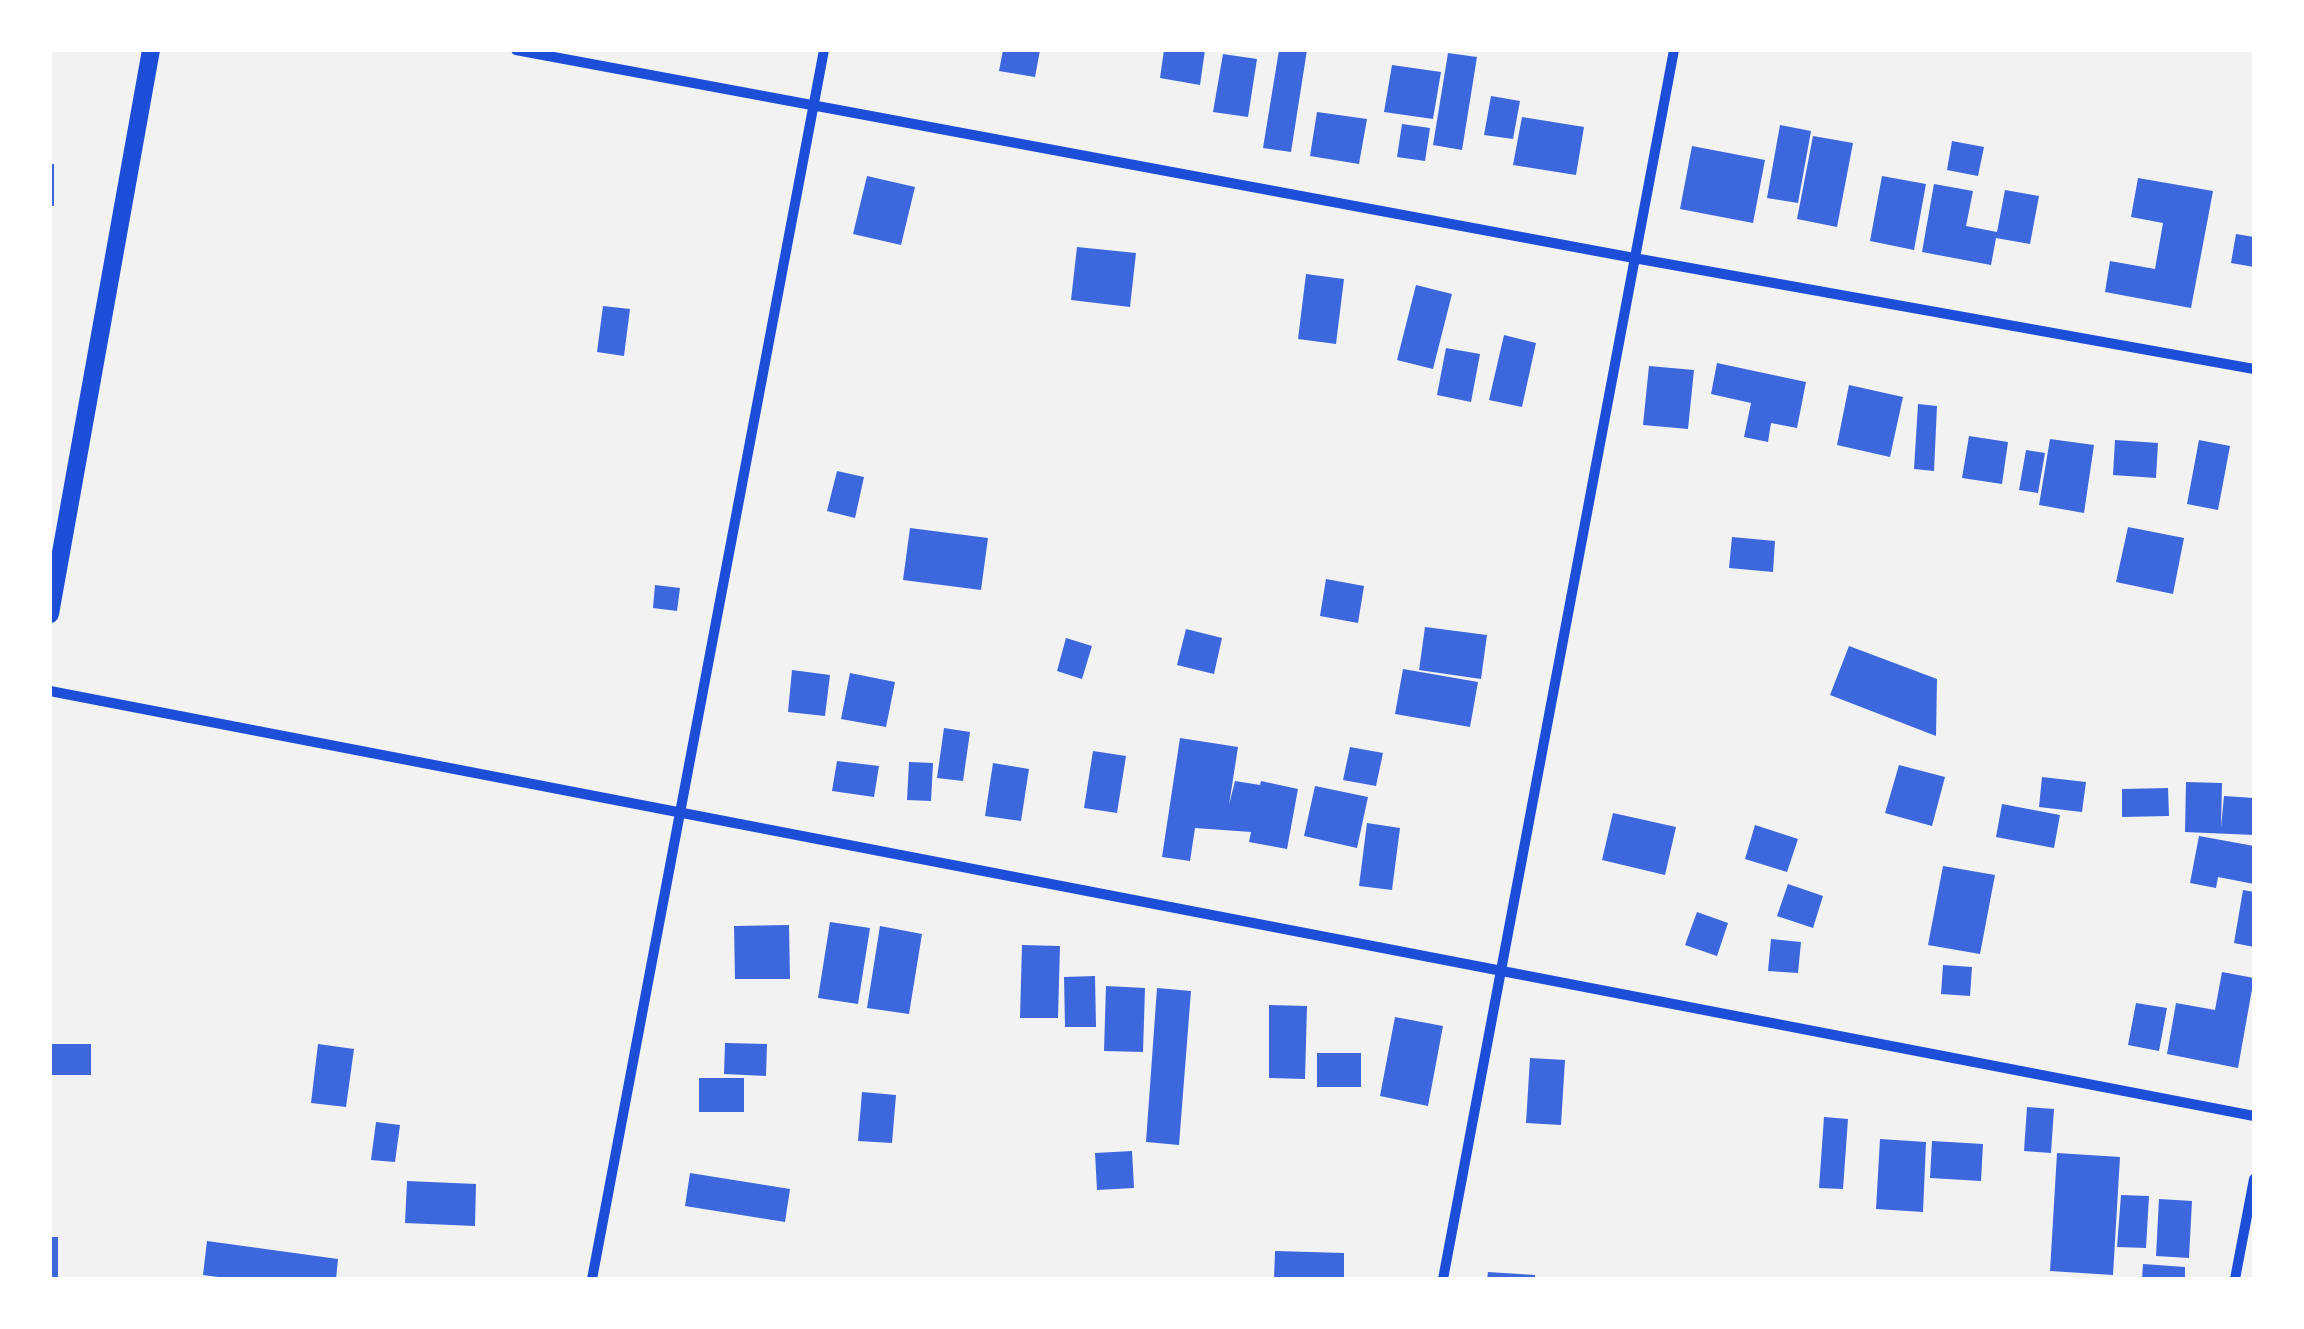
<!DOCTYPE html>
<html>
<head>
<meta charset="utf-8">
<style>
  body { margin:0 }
  #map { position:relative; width:2304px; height:1329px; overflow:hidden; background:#f2f2f2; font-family:Literata,serif }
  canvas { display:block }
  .frame { position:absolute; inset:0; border:52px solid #fff; pointer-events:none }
</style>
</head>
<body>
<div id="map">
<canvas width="2304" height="1329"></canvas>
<div class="frame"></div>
</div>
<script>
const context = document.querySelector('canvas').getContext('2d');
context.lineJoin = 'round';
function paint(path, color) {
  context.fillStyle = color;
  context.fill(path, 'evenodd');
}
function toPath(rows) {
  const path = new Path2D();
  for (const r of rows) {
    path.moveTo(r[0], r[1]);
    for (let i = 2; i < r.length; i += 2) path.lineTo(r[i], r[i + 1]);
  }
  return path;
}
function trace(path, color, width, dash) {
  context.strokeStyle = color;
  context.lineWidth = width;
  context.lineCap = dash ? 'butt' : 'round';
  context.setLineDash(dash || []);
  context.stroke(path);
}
paint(toPath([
  [1003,50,1040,50,1035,77,999,71],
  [1164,50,1205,50,1200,85,1160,78],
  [1279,50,1307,50,1291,152,1263,148],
  [1448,53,1477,57,1462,150,1433,145],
  [1223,54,1257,59,1248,117,1213,112],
  [1392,65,1441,72,1433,119,1384,112],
  [1491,96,1520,101,1513,139,1484,135],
  [1317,112,1367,119,1359,164,1310,156],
  [1522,117,1584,127,1576,175,1513,165],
  [1402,124,1430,128,1425,161,1397,157],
  [1780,125,1811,131,1798,203,1767,198],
  [1813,136,1853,143,1837,227,1797,219],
  [1952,141,1984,147,1978,176,1947,170],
  [1692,146,1765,160,1753,223,1680,209],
  [50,164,54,164,54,206,50,206],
  [867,176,915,187,901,245,853,234],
  [1882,176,1926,184,1914,250,1870,241],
  [2138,178,2213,191,2191,308,2105,292,2110,261,2155,269,2163,223,2131,217],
  [1934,184,1973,191,1966,226,1997,232,2005,190,2039,196,2030,244,1996,238,1991,265,1922,252],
  [2236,234,2254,237,2254,267,2231,263],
  [1077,247,1136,253,1130,307,1071,300],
  [1306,274,1344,279,1336,344,1298,339],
  [1416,285,1452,294,1433,369,1397,360],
  [603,306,630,309,624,356,597,352],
  [1504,335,1536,343,1522,407,1489,400],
  [1446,348,1480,354,1471,402,1437,395],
  [1717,363,1806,382,1797,428,1771,423,1768,442,1744,437,1751,403,1711,394],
  [1649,366,1694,370,1688,429,1643,425],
  [1849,385,1903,397,1890,457,1837,445],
  [1918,404,1937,406,1934,471,1914,469],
  [1969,436,2008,442,2002,484,1962,478],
  [2050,439,2094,445,2084,513,2039,505],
  [2115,440,2158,443,2156,478,2113,475],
  [2199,440,2230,446,2218,510,2187,504],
  [2026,450,2045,453,2038,493,2019,490],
  [837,471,864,477,855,518,827,511],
  [2128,527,2184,538,2173,594,2116,582],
  [910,528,988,538,981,590,903,580],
  [1732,537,1775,541,1773,572,1729,568],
  [1326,579,1364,586,1358,623,1320,616],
  [655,585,680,588,677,611,653,608],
  [1425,627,1487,635,1481,679,1419,670],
  [1186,629,1222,638,1214,674,1177,665],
  [1066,638,1092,646,1082,679,1057,671],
  [1849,646,1937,679,1936,736,1830,695],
  [1403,669,1478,682,1470,727,1395,714],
  [792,670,830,675,825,716,788,712],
  [850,673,895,682,886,727,841,719],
  [944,728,970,732,963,781,937,778],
  [1180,738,1238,747,1229,805,1235,781,1260,785,1261,781,1298,789,1287,849,1249,842,1251,832,1195,828,1190,861,1162,857],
  [1350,747,1383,753,1376,786,1343,780],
  [1093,751,1126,756,1117,813,1084,808],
  [837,761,879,766,874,797,832,791],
  [909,762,933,763,931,801,907,800],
  [993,763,1029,769,1021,821,985,816],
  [1899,765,1945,777,1932,826,1885,813],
  [2042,777,2086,782,2082,812,2039,807],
  [2186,782,2222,783,2221,828,2224,796,2254,798,2254,835,2185,832],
  [1315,786,1368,797,1357,848,1304,836],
  [2168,788,2169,816,2122,817,2122,789],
  [2002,804,2060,815,2054,848,1996,837],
  [1613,813,1676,827,1665,875,1602,860],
  [1367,823,1400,828,1392,890,1359,886],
  [1755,825,1798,839,1787,872,1745,859],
  [2199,836,2254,846,2254,884,2218,877,2216,888,2190,883],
  [1943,866,1995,875,1980,954,1928,945],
  [1788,884,1823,896,1813,928,1777,916],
  [2243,890,2254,892,2254,947,2234,943],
  [1697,912,1728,923,1717,956,1685,945],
  [830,922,870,928,858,1004,818,998],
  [789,925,790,979,735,979,734,926],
  [880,926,922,934,909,1014,867,1008],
  [1771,939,1801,942,1798,973,1768,971],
  [1022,945,1060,946,1058,1018,1020,1018],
  [1943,965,1972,967,1970,996,1941,994],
  [2222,972,2254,978,2238,1068,2167,1054,2176,1003,2215,1010],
  [1095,976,1096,1027,1065,1027,1064,977],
  [1106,986,1145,988,1143,1052,1104,1051],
  [1157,988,1191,991,1179,1145,1146,1142],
  [2136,1003,2167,1008,2159,1051,2128,1045],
  [1269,1005,1307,1006,1305,1079,1269,1078],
  [1395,1017,1443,1026,1428,1106,1380,1096],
  [725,1043,767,1044,766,1076,724,1074],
  [50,1044,91,1044,91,1075,50,1075],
  [318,1044,354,1049,346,1107,311,1103],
  [1317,1053,1361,1053,1361,1087,1317,1087],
  [1530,1058,1565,1060,1561,1125,1526,1123],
  [699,1078,744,1078,744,1112,699,1112],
  [862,1092,896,1095,892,1143,858,1141],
  [2027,1107,2054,1109,2051,1153,2024,1151],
  [1824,1117,1848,1119,1843,1189,1819,1188],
  [376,1122,400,1125,395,1162,371,1160],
  [1880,1139,1926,1142,1923,1212,1876,1209],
  [1932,1141,1983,1144,1981,1181,1930,1178],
  [1132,1151,1134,1188,1097,1190,1095,1153],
  [2057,1153,2120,1157,2113,1275,2050,1271],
  [690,1173,790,1189,785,1222,685,1206],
  [407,1181,476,1184,475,1226,405,1223],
  [2121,1195,2149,1196,2146,1248,2117,1247],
  [2159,1199,2192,1201,2189,1258,2156,1256],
  [50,1237,58,1237,58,1279,50,1279],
  [207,1241,338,1259,336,1279,233,1279,203,1275],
  [1275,1251,1344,1253,1344,1279,1274,1279],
  [2143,1264,2185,1267,2185,1279,2142,1279],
  [1488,1272,1535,1275,1535,1279,1487,1279]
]), '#3d67dc');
trace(toPath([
  [516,50,1634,258,2254,369],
  [50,691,2254,1116],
  [592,1279,824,50],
  [1443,1279,1674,50],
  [2235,1279,2254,1179]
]), '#1d4ed8', 10);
trace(toPath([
  [50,614,151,50]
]), '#1d4ed8', 18);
</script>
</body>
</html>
